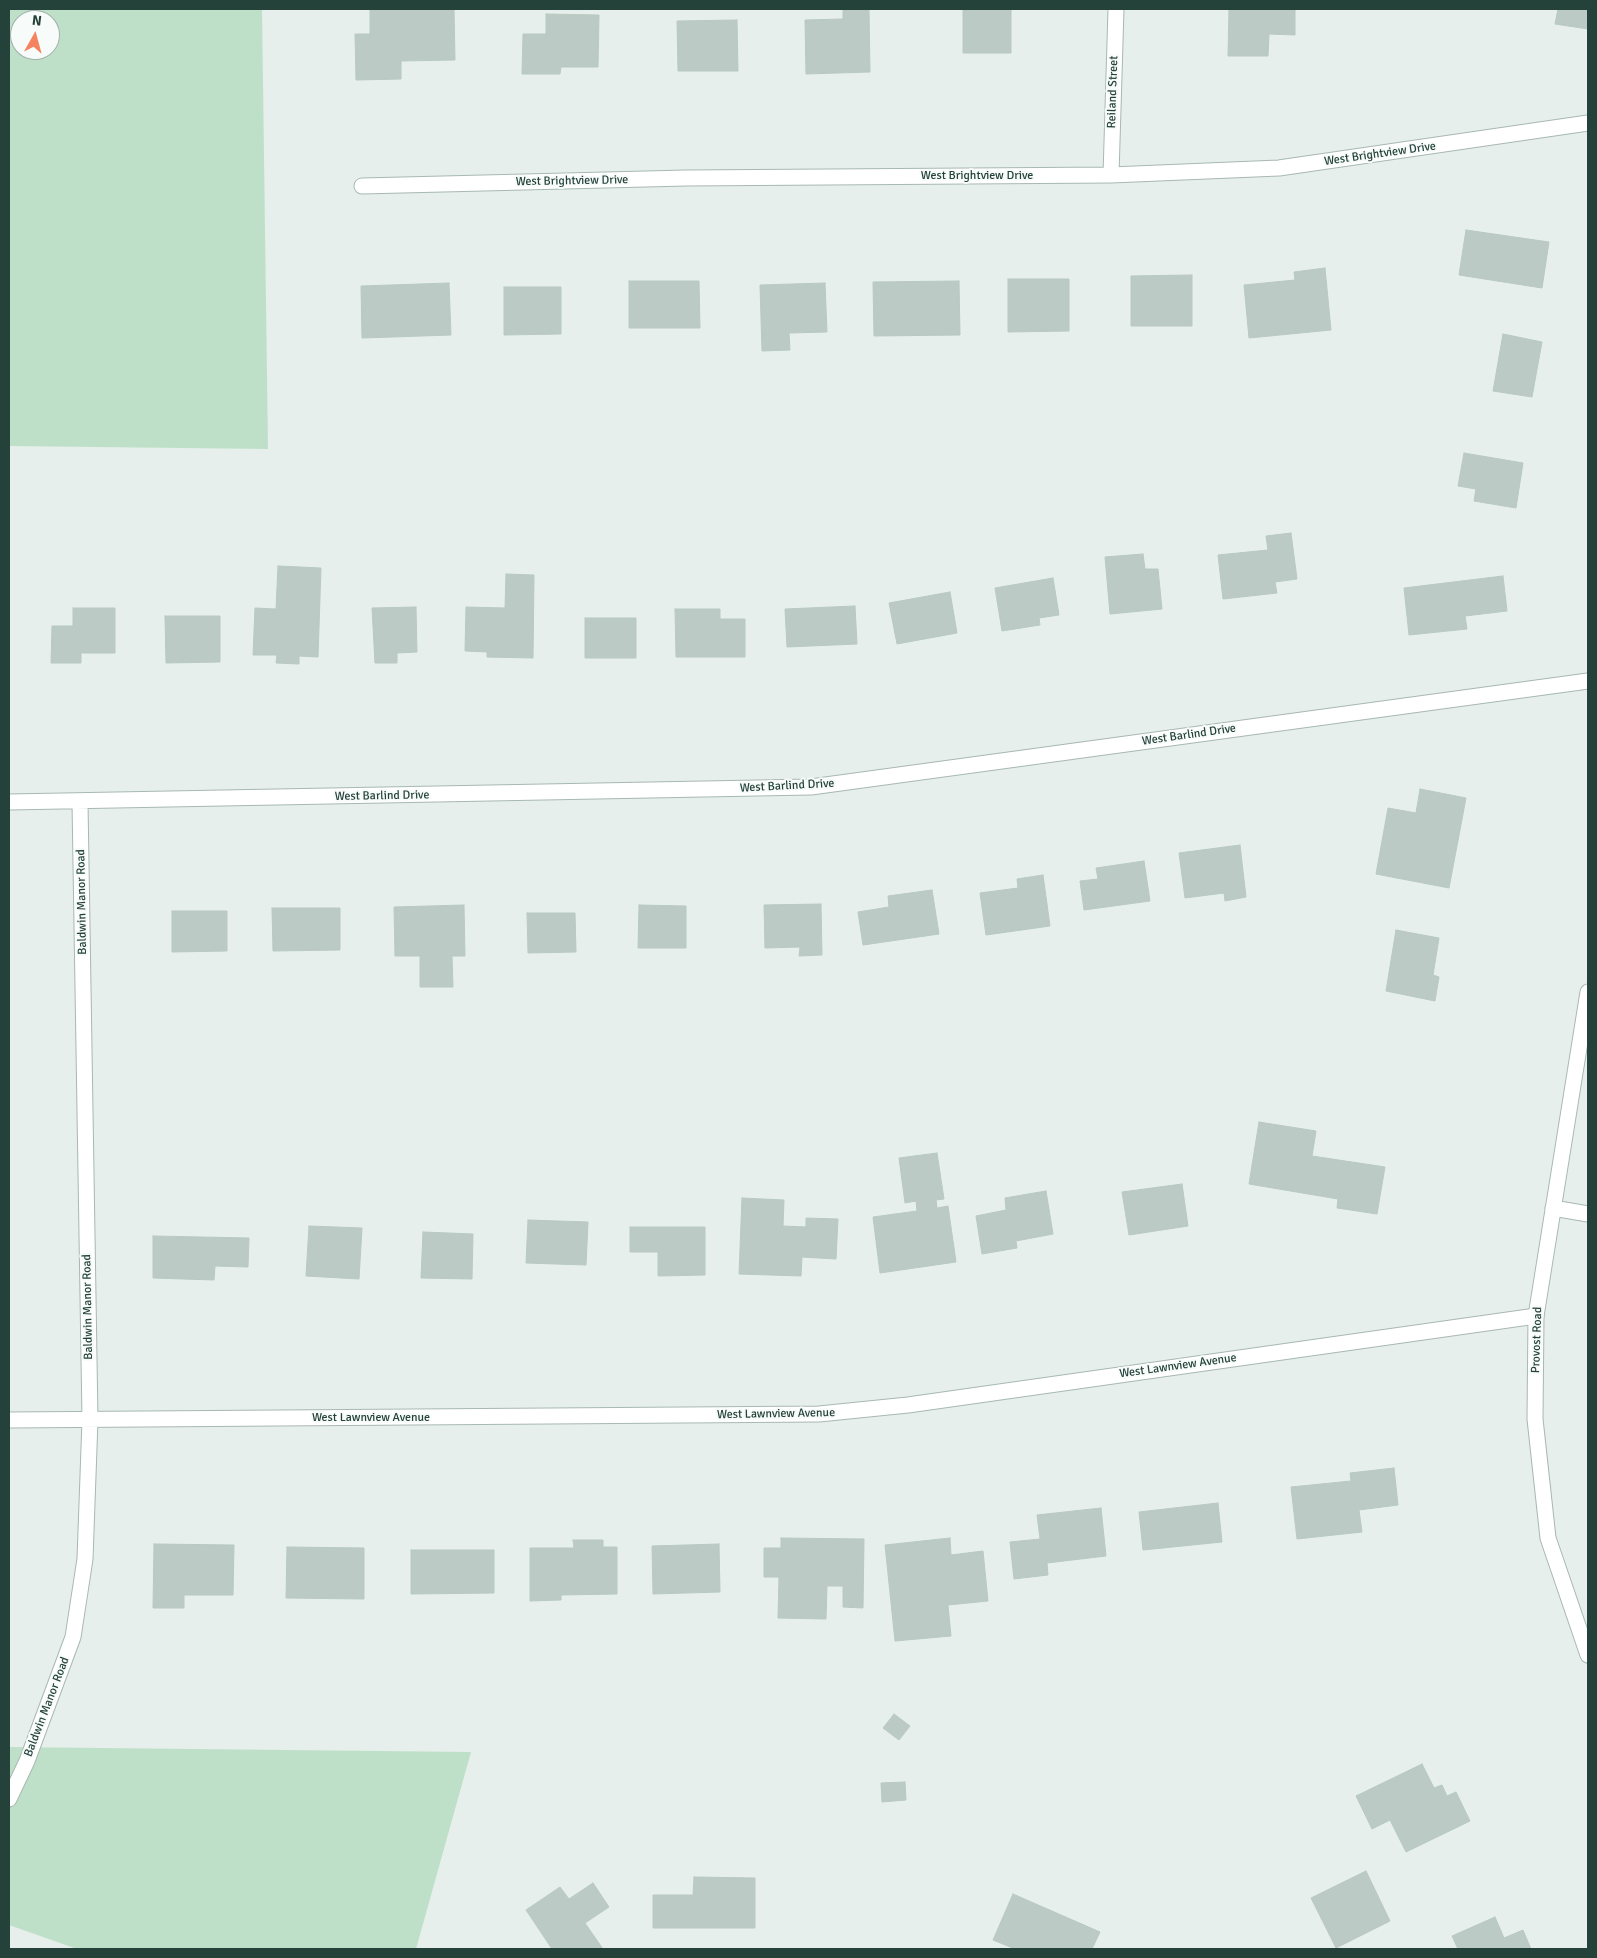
<!DOCTYPE html>
<html>
<head>
<meta charset="utf-8">
<style>
  body { margin:0 }
  #map { position:relative; width:1597px; height:1958px; overflow:hidden; background:#e6efeb; font-family:Signika,sans-serif }
  canvas { display:block }
  .frame { position:absolute; inset:0; border:10px solid #24423a; pointer-events:none }
  .north { position:absolute; left:10px; top:10px; width:50px; height:50px; box-sizing:border-box; background:#f7fbf9; border:1px solid #a3b1ad; border-radius:50%; rotate:7deg; font-size:14px; font-weight:700; line-height:20px; text-align:center; color:#24423a }
  .north::after { content:''; display:block; margin:auto; width:18px; height:22px; background:#f4845f; clip-path:polygon(50% 0,100% 100%,50% 72%,0 100%) }
</style>
</head>
<body>
<div id="map">
<canvas width="1597" height="1958"></canvas>
<div class="frame"></div>
<div class="north">N</div>
</div>
<script>
const context = document.querySelector('canvas').getContext('2d');
context.lineJoin = 'round';
function paint(path, color) {
  context.fillStyle = color;
  context.fill(path, 'evenodd');
}
function toPath(rows) {
  const path = new Path2D();
  for (const r of rows) {
    path.moveTo(r[0], r[1]);
    for (let i = 2; i < r.length; i += 2) path.lineTo(r[i], r[i + 1]);
  }
  return path;
}
function trace(path, color, width, dash) {
  context.strokeStyle = color;
  context.lineWidth = width;
  context.lineCap = dash ? 'butt' : 'round';
  context.setLineDash(dash || []);
  context.stroke(path);
}
function label(font, color, halo, rows, align = 'center') {
  context.font = font + ' Signika,sans-serif';
  context.lineWidth = 4;
  context.setLineDash([]);
  context.textBaseline = 'middle';
  context.strokeStyle = halo;
  context.fillStyle = color;
  for (const [text, x, y, turn = 0] of rows) {
    context.save();
    context.translate(x, y);
    context.rotate((+turn || 0) * Math.PI / 180);
    context.textAlign = isNaN(turn) ? turn : align;
    if (halo) context.strokeText(text, 0, 0);
    context.fillText(text, 0, 0);
    context.restore();
  }
}
paint(toPath([
  [9,9,262,9,268,449,9,446],
  [20,20,50,20,50,50,20,50],
  [9,1747,471,1752,416,1949,77,1949,9,1925]
]), '#bfe0c8');
const building = toPath([
  [370,9,454,9,455,60,401,61,401,79,356,80,355,34,370,34,370,9],
  [843,9,869,9,870,72,806,74,805,20,843,19,843,9],
  [963,9,1011,9,1011,53,963,53,963,9],
  [1229,9,1295,9,1295,35,1269,34,1268,56,1228,56,1229,9],
  [1558,9,1588,9,1588,29,1555,24,1558,9],
  [546,14,599,15,598,67,561,67,560,74,522,74,523,34,546,34,546,14],
  [737,20,738,71,678,71,677,21,737,20],
  [1466,230,1549,242,1542,288,1459,275,1466,230],
  [1325,268,1331,330,1249,338,1244,285,1295,280,1294,272,1325,268],
  [1192,275,1192,326,1131,326,1131,276,1192,275],
  [1008,279,1069,279,1069,331,1008,332,1008,279],
  [629,281,699,281,700,328,629,328,629,281],
  [959,281,960,335,874,336,873,282,959,281],
  [449,283,451,335,362,338,361,286,449,283],
  [825,283,827,332,789,333,790,350,762,351,760,285,825,283],
  [504,287,561,287,561,334,504,335,504,287],
  [1503,334,1542,342,1532,397,1493,391,1503,334],
  [1464,453,1523,463,1516,508,1474,501,1476,489,1458,486,1464,453],
  [1291,533,1297,579,1275,582,1277,593,1223,599,1218,555,1268,550,1266,536,1291,533],
  [1143,554,1145,569,1158,569,1162,609,1110,614,1105,557,1143,554],
  [278,566,321,568,318,657,299,656,299,664,276,663,277,655,253,655,255,608,276,609,278,566],
  [506,574,534,575,533,658,487,657,487,652,465,651,466,607,505,608,506,574],
  [1503,576,1507,611,1465,616,1467,629,1409,635,1404,588,1503,576],
  [1053,578,1059,615,1039,618,1040,625,1002,631,995,588,1053,578],
  [950,592,957,633,897,644,889,603,950,592],
  [855,606,857,644,787,647,785,609,855,606],
  [416,607,417,652,397,653,397,663,375,663,372,608,416,607],
  [73,608,115,608,115,653,81,653,81,663,51,663,52,626,73,626,73,608],
  [675,609,720,609,720,619,745,619,745,657,676,657,675,609],
  [165,616,220,616,220,662,166,663,165,616],
  [585,618,636,618,636,658,585,658,585,618],
  [1420,789,1466,798,1449,888,1376,874,1388,808,1416,813,1420,789],
  [1240,845,1246,897,1225,901,1224,893,1185,898,1179,853,1240,845],
  [1144,861,1150,901,1084,910,1080,881,1098,879,1096,868,1144,861],
  [1043,875,1050,926,986,935,980,893,1018,888,1017,879,1043,875],
  [932,890,939,934,863,945,858,912,889,907,888,896,932,890],
  [821,904,822,955,799,956,800,947,765,948,764,905,821,904],
  [464,905,465,956,452,956,453,987,420,987,420,956,395,956,394,907,464,905],
  [639,905,686,906,686,948,638,948,639,905],
  [272,908,340,908,340,950,273,951,272,908],
  [172,911,227,911,227,951,172,952,172,911],
  [527,913,575,913,576,952,528,953,527,913],
  [1396,930,1439,938,1433,975,1439,977,1435,1001,1386,991,1396,930],
  [1259,1122,1316,1131,1312,1156,1385,1167,1377,1214,1337,1208,1338,1199,1249,1184,1259,1122],
  [937,1153,944,1199,936,1200,937,1208,948,1206,956,1262,880,1273,873,1217,917,1211,916,1201,905,1203,899,1158,937,1153],
  [1182,1184,1188,1226,1129,1235,1122,1192,1182,1184],
  [1046,1191,1053,1234,1016,1241,1017,1248,982,1254,976,1216,1006,1210,1005,1198,1046,1191],
  [742,1198,784,1200,783,1226,806,1227,806,1218,838,1219,836,1259,802,1257,801,1276,739,1274,742,1198],
  [528,1220,588,1222,586,1265,526,1263,528,1220],
  [309,1226,362,1228,359,1279,306,1276,309,1226],
  [630,1227,705,1227,705,1275,658,1276,658,1252,630,1252,630,1227],
  [423,1232,473,1234,472,1279,421,1278,423,1232],
  [153,1236,249,1238,248,1267,215,1266,214,1280,153,1278,153,1236],
  [1394,1468,1398,1505,1359,1510,1362,1532,1297,1539,1291,1487,1351,1481,1350,1473,1394,1468],
  [1218,1503,1222,1542,1143,1550,1139,1512,1218,1503],
  [1101,1508,1106,1556,1047,1563,1048,1575,1014,1579,1010,1542,1040,1539,1037,1515,1101,1508],
  [781,1538,864,1539,863,1608,843,1607,843,1586,827,1586,826,1619,778,1618,779,1577,764,1577,764,1548,781,1548,781,1538],
  [950,1538,951,1555,983,1551,988,1601,948,1605,951,1636,895,1641,885,1545,950,1538],
  [573,1540,603,1540,603,1547,617,1547,617,1594,561,1595,561,1600,530,1601,530,1548,574,1548,573,1540],
  [154,1544,234,1545,233,1595,184,1595,184,1608,153,1608,154,1544],
  [719,1544,720,1592,653,1594,652,1546,719,1544],
  [287,1547,364,1548,364,1599,286,1598,287,1547],
  [411,1550,494,1550,494,1593,411,1594,411,1550],
  [894,1714,910,1726,899,1740,883,1728,894,1714],
  [1422,1764,1434,1788,1442,1785,1447,1796,1456,1792,1470,1821,1406,1852,1390,1820,1372,1829,1356,1796,1422,1764],
  [905,1782,906,1800,882,1802,881,1783,905,1782],
  [1366,1871,1390,1921,1336,1948,1311,1898,1366,1871],
  [694,1877,755,1878,755,1928,653,1928,653,1895,693,1895,694,1877],
  [593,1883,609,1907,585,1923,603,1949,552,1949,526,1910,560,1887,569,1899,593,1883],
  [1013,1894,1100,1932,1092,1949,1015,1949,993,1940,1013,1894],
  [1495,1917,1504,1938,1523,1930,1531,1949,1458,1949,1452,1936,1495,1917]
]);
paint(building, '#bbcac4');
trace(building, '#b8c9c2', 1);
const minor = toPath([
  [1111,175,1116,9],
  [362,186,686,178,1111,175,1279,168,1588,123],
  [9,802,811,787,1588,681],
  [1553,1208,1588,1214],
  [9,1420,819,1414,908,1405,1536,1316],
  [9,1799,27,1761,73,1637,85,1559,90,1420,80,802]
]);
const tertiary = toPath([
  [1588,992,1536,1316,1535,1419,1548,1538,1588,1655]
]);
trace(minor, '#a8b8b2', 17);
trace(tertiary, '#a8b8b2', 17);
trace(minor, '#fff', 15);
trace(tertiary, '#fff', 15);
label('12px', '#24423a', '#f7fbf9', [
  ["Reiland Street",1113,92,-88],
  ["West Brightview Drive",1380,154,-8],
  ["West Brightview Drive",977,176],
  ["West Brightview Drive",572,181,-1],
  ["West Barlind Drive",1189,735,-8],
  ["West Barlind Drive",787,786,-3],
  ["West Barlind Drive",382,796,-1],
  ["Baldwin Manor Road",82,902,-91],
  ["Baldwin Manor Road",88,1307,-91],
  ["Provost Road",1537,1340,-88],
  ["West Lawnview Avenue",1178,1366,-8],
  ["West Lawnview Avenue",776,1414,-1],
  ["West Lawnview Avenue",371,1418],
  ["Baldwin Manor Road",47,1707,-69]
]);
</script>
</body>
</html>
